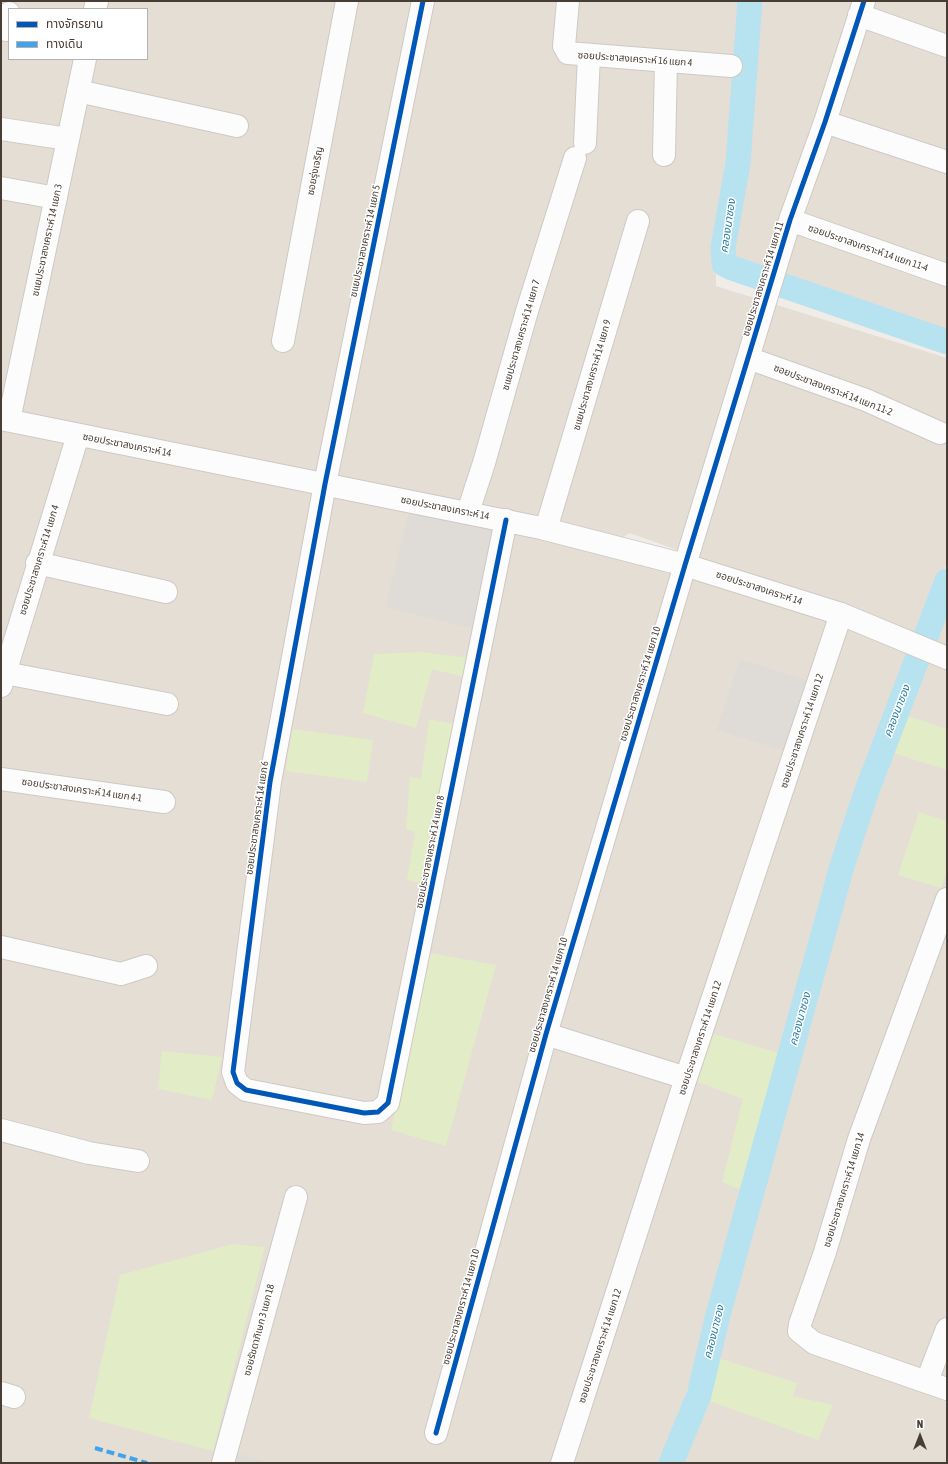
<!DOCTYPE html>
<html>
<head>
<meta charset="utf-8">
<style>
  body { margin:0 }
  #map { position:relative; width:948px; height:1464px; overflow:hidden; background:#f0ede8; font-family:"Asap Condensed","Noto Sans Thai",sans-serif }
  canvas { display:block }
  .frame { position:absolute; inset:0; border:2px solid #473d34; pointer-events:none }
  .legend { position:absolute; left:8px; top:8px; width:140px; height:52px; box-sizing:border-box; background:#fff; border:1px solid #b5b1ae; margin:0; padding:5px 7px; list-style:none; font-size:12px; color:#473d34 }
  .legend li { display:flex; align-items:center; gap:8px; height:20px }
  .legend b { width:20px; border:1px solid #b5b1ae }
  .north { position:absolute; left:900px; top:1416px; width:40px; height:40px; -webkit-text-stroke:3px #fff; paint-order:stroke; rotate:0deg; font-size:11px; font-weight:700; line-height:16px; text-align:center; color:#473d34 }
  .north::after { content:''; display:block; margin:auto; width:14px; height:18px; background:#473d34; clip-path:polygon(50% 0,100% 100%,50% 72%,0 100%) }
</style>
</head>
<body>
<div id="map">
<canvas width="948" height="1464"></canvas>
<div class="frame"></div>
<ul class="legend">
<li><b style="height:5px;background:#0057b8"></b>ทางจักรยาน</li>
<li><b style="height:5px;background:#3fa4eb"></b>ทางเดิน</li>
</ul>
<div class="north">N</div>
</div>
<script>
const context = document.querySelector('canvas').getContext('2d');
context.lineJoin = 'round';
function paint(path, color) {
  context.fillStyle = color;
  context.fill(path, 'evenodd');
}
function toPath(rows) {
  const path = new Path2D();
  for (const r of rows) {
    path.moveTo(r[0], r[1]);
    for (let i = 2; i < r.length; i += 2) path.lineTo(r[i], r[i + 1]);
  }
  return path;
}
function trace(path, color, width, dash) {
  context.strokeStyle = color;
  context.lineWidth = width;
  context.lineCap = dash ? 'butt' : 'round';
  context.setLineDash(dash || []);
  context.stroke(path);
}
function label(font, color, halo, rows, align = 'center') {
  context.font = font + ' "Asap Condensed","Noto Sans Thai",sans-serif';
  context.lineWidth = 3;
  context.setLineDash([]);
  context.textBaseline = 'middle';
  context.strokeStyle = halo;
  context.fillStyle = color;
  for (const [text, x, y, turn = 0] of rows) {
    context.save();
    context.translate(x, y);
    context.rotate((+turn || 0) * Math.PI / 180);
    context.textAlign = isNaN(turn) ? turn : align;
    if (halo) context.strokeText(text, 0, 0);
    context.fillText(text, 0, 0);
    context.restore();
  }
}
paint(toPath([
  [1,1,743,1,729,185,716,256,716,286,947,358,947,562,917,640,769,582,629,533,610,549,911,649,826,896,702,1344,677,1421,660,1463,1,1463],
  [9,9,147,9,147,59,9,59],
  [756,1,947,1,947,339,731,263,731,254,748,135],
  [947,605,947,1463,677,1463,704,1399,853,849,924,657]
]), '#e5ded5');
paint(toPath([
  [421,652,472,658,468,678,432,669,416,728,363,713,374,654],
  [906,715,947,729,947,770,893,753],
  [429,719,458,725,428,885,407,880,415,832,406,829,410,777,421,779],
  [292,729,373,740,367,782,286,771],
  [919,812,947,821,947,871,941,888,898,875],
  [430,953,496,965,446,1146,391,1130],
  [708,1032,782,1054,744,1191,722,1182,743,1099,693,1080],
  [162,1051,222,1057,212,1100,158,1089],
  [233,1244,265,1247,213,1451,89,1418,120,1275],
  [715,1357,797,1383,793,1396,833,1405,818,1440,704,1399]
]), '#e2ecc7');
paint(toPath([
  [409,510,497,528,478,630,385,607],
  [740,659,809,681,787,752,717,730],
  [231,1452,274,1463,229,1463]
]), '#dfdcd8');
trace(toPath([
  [750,1,738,163,723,248,724,264,732,268,947,342],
  [671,1463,699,1395,718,1315,842,866,866,793,947,581]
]), '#b7e2f0', 25);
const minor = toPath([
  [423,1,325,484,270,782,233,1072,237,1083,246,1090,364,1113,378,1112,388,1103,506,520],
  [568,1,564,46,568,53,731,66],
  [95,9,97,1],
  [859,15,947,46],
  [6,30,9,13],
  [78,91,237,126],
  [825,122,947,162],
  [1,129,68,139],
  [585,143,589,55],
  [664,155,666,61],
  [1,188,56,198],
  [790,220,947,275],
  [283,341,347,1],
  [748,358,866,400,940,433],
  [9,420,85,59],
  [468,512,484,463,527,311,575,158],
  [546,529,638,221],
  [37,563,166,592],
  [5,673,167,704],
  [1,686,78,435],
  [1,779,164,802],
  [947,899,859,1139,825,1252,800,1324,799,1331,814,1343,947,1389],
  [1,947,121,974,146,966],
  [546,1034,686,1078],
  [1,1130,89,1153,138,1161],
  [927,1381,947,1329],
  [1,1393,14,1397],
  [436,1433,546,1034,685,565,790,220,825,122,864,1],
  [223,1463,296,1197],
  [562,1463,686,1078,841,614]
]);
const tertiary = toPath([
  [1,419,541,528,685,565,841,614,947,658]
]);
trace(minor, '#cdc9c4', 24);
trace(tertiary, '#cdc9c4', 24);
trace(minor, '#fdfcfc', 22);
trace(tertiary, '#fdfcfc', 22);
trace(toPath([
  [95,1448,147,1463]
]), '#3fa4eb', 4, [8, 4]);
trace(toPath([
  [423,1,325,484,270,782,233,1072,237,1083,246,1090,364,1113,378,1112,388,1103,506,520],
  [436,1433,546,1034,685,565,790,220,825,122,864,1]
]), '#0057b8', 5);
label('10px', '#473d34', '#fff', [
  ["ซอยประชาสงเคราะห์ 16 แยก 4",635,59,4],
  ["ซอยรุ่งเจริญ",315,171,-79],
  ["ซแยประชาสงเคราะห์ 14 แยก 3",47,240,-78],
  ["ซแยประชาสงเคราะห์ 14 แยก 5",365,241,-78],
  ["ซอยประชาสงเคราะห์ 14 แยก 11-4",868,248,19],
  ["ซอยประชาสงเคราะห์ 14 แยก 11",763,279,-73],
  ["ซแยประชาสงเคราะห์ 14 แยก 7",521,335,-74],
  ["ซแยประชาสงเคราะห์ 14 แยก 9",592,375,-74],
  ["ซอยประชาสงเคราะห์ 14 แยก 11-2",833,390,21],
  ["ซอยประชาสงเคราะห์ 14",127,445,11],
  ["ซอยประชาสงเคราะห์ 14",445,508,11],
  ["ซอยประชาสงเคราะห์ 14 แยก 4",39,560,-73],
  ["ซอยประชาสงเคราะห์ 14",759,588,18],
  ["ซอยประชาสงเคราะห์ 14 แยก 10",640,684,-73],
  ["ซอยประชาสงเคราะห์ 14 แยก 12",802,731,-72],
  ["ซอยประชาสงเคราะห์ 14 แยก 4-1",82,790,8],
  ["ซอยประชาสงเคราะห์ 14 แยก 6",257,818,-82],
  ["ซอยประชาสงเคราะห์ 14 แยก 8",430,852,-79],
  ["ซอยประชาสงเคราะห์ 14 แยก 10",548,995,-74],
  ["ซอยประชาสงเคราะห์ 14 แยก 12",700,1038,-72],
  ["ซอยประชาสงเคราะห์ 14 แยก 14",844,1190,-73],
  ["ซอยประชาสงเคราะห์ 14 แยก 10",461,1307,-75],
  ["ซอยรัชดาภิเษก 3 แยก 18",259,1330,-75],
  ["ซอยประชาสงเคราะห์ 14 แยก 12",600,1346,-72]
]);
label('italic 11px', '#247ca0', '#fff', [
  ["คลองนาซอง",728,226,-82],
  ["คลองนาซอง",897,711,-69],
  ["คลองนาซอง",800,1019,-75],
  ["คลองนาซอง",714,1332,-76]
]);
</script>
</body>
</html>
